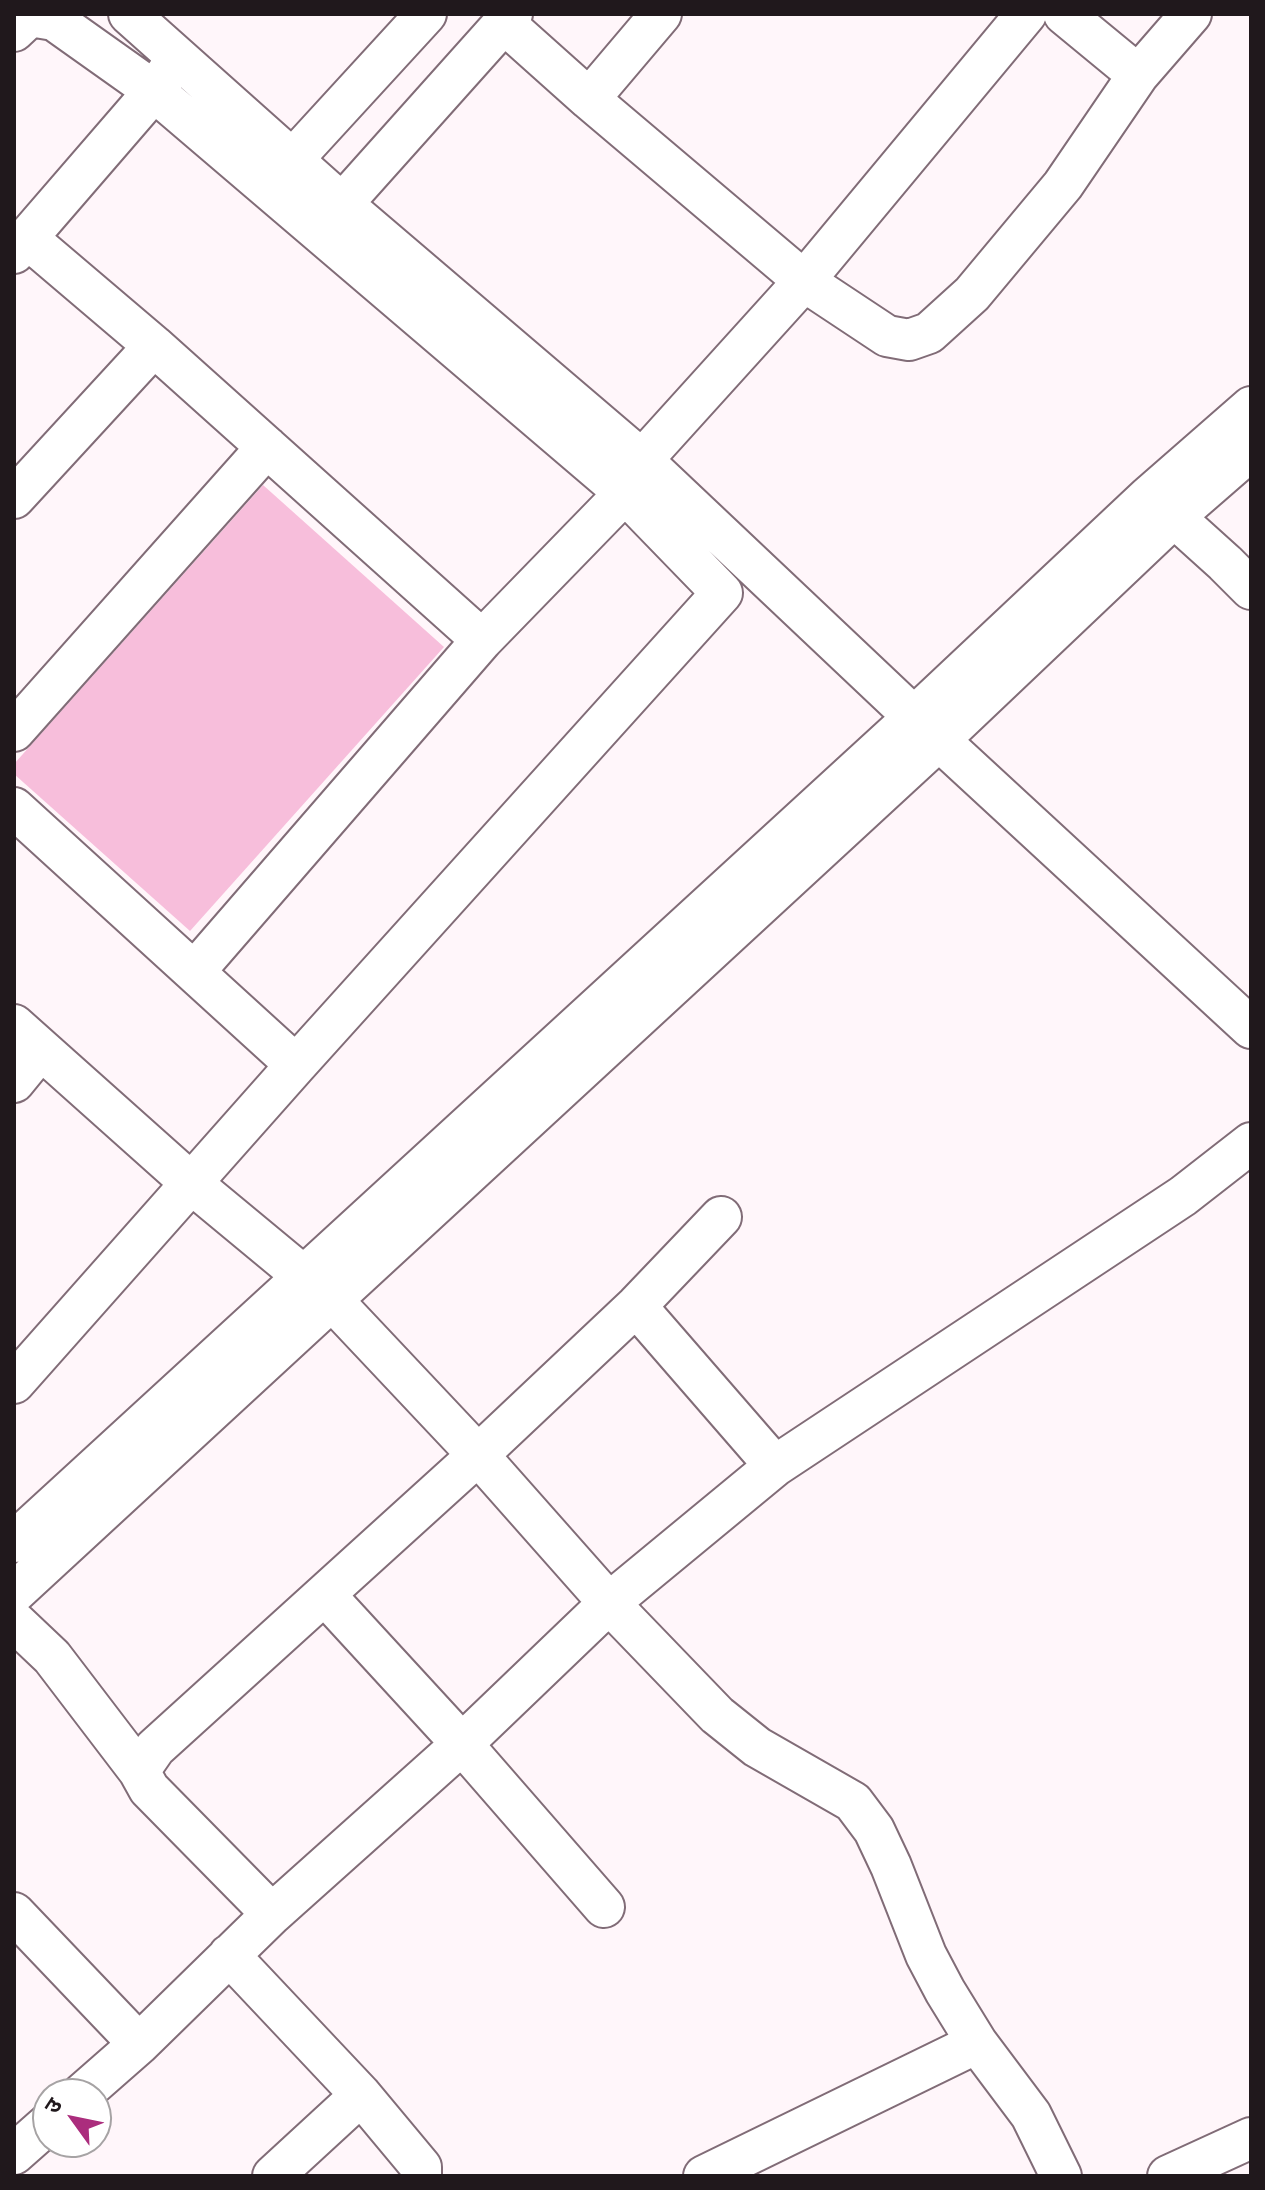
<!DOCTYPE html>
<html>
<head>
<meta charset="utf-8">
<style>
  body { margin:0 }
  #map { position:relative; width:1265px; height:2190px; overflow:hidden; background:#fff6fa; font-family:"Roboto Serif","Noto Sans Devanagari",serif }
  canvas { display:block }
  .frame { position:absolute; inset:0; border:16px solid #20181c; pointer-events:none }
  .north { position:absolute; left:32px; top:2078px; width:80px; height:80px; box-sizing:border-box; background:#fff; border:2px solid #a6a3a4; border-radius:50%; rotate:303deg; font-size:22px; font-weight:700; line-height:32px; text-align:center; color:#20181c }
  .north::after { content:''; display:block; margin:auto; width:28px; height:36px; background:#ab2d7d; clip-path:polygon(50% 0,100% 100%,50% 72%,0 100%) }
</style>
</head>
<body>
<div id="map">
<canvas width="1265" height="2190"></canvas>
<div class="frame"></div>
<div class="north">उ</div>
</div>
<script>
const context = document.querySelector('canvas').getContext('2d');
context.lineJoin = 'round';
function paint(path, color) {
  context.fillStyle = color;
  context.fill(path, 'evenodd');
}
function toPath(rows) {
  const path = new Path2D();
  for (const r of rows) {
    path.moveTo(r[0], r[1]);
    for (let i = 2; i < r.length; i += 2) path.lineTo(r[i], r[i + 1]);
  }
  return path;
}
function trace(path, color, width, dash) {
  context.strokeStyle = color;
  context.lineWidth = width;
  context.lineCap = dash ? 'butt' : 'round';
  context.setLineDash(dash || []);
  context.stroke(path);
}
paint(toPath([
  [263,485,444,647,190,931,14,774,14,764]
]), '#f7bedb');
const street = toPath([
  [129,14,342,204,642,460,914,717,1251,1028],
  [1064,14,1138,75,1191,14],
  [504,23,589,99,804,281,887,336,909,340,929,333,972,294,1063,185,1138,75],
  [14,31,30,16,54,20,154,91,625,493,722,593,296,1065,14,1383],
  [589,99,661,14],
  [293,159,426,14],
  [342,204,512,14],
  [27,238,154,346],
  [14,253,154,91,169,70],
  [642,460,804,281,1026,14],
  [14,498,154,346,482,640,625,493],
  [1174,517,1225,563,1251,589],
  [14,731,267,447],
  [14,808,296,1065],
  [194,972,482,640],
  [14,1025,191,1183,331,1299,478,1455,609,1603,717,1715,757,1747,853,1802,874,1830,891,1866,926,1955,945,1991,977,2043,1031,2115,1061,2176],
  [14,1082,41,1049],
  [636,1306,775,1466],
  [14,1542,914,717,1148,497,1251,407],
  [14,1593,939,740,1174,517,1251,450],
  [325,1595,462,1744,604,1907],
  [14,1621,52,1657,139,1771],
  [14,1913,139,2044],
  [272,1914,149,1789,139,1771,155,1748,478,1455,636,1306,721,1217],
  [229,1955,361,2095,421,2167,421,2176],
  [82,2094,139,2044,272,1914,462,1744,609,1603,775,1466,1183,1196,1251,1143],
  [14,2154,48,2124],
  [273,2176,361,2095],
  [704,2176,977,2043],
  [1168,2176,1251,2138]
]);
trace(street, '#816c77', 44);
trace(street, '#fff', 40);
</script>
</body>
</html>
